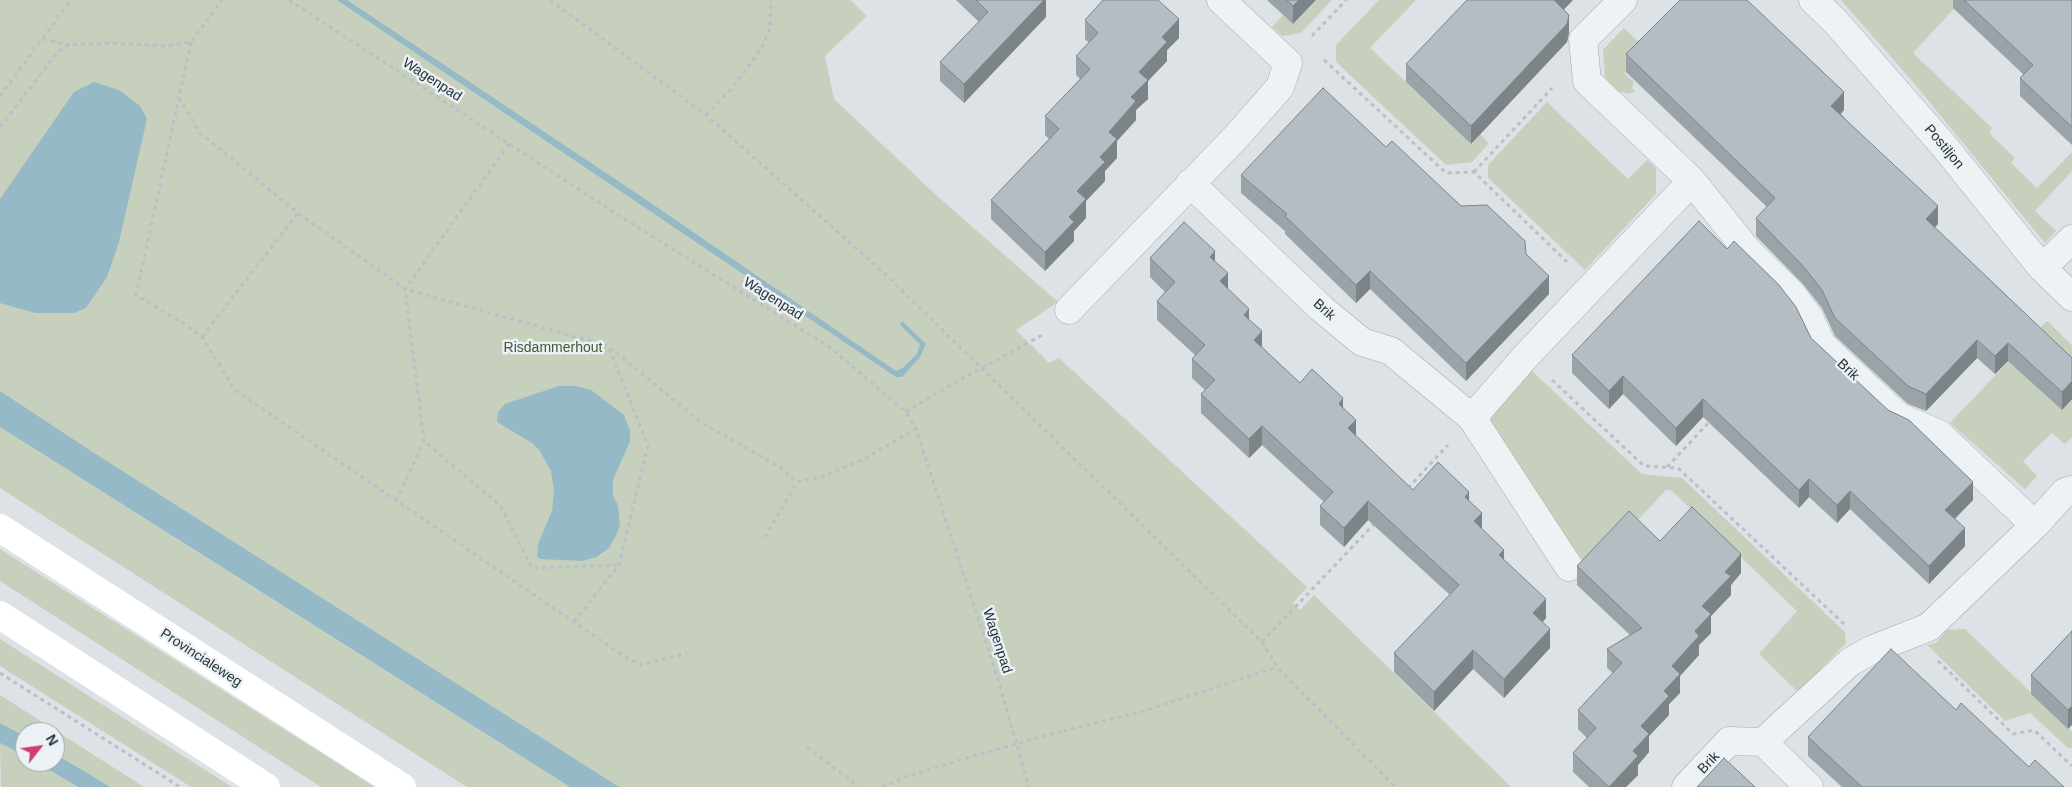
<!DOCTYPE html>
<html>
<head>
<meta charset="utf-8">
<style>
  body { margin:0 }
  #map { position:relative; width:2072px; height:787px; overflow:hidden; background:#dce2e6; font-family:Helvetica,sans-serif }
  canvas { display:block }
  .north { position:absolute; left:15px; top:722px; width:50px; height:50px; box-sizing:border-box; background:#ebf1f4; border:1px solid #9ca5aa; border-radius:50%; rotate:60deg; font-size:14px; font-weight:700; line-height:20px; text-align:center; color:#25333c }
  .north::after { content:''; display:block; margin:auto; width:18px; height:22px; background:#cf3d74; clip-path:polygon(50% 0,100% 100%,50% 72%,0 100%) }
</style>
</head>
<body>
<div id="map">
<canvas width="2072" height="787"></canvas>
<div class="north">N</div>
</div>
<script>
const context = document.querySelector('canvas').getContext('2d');
context.lineJoin = 'round';
function paint(path, color) {
  context.fillStyle = color;
  context.fill(path, 'evenodd');
}
function toPath(rows) {
  const path = new Path2D();
  for (const r of rows) {
    path.moveTo(r[0], r[1]);
    for (let i = 2; i < r.length; i += 2) path.lineTo(r[i], r[i + 1]);
  }
  return path;
}
function trace(path, color, width, dash) {
  context.strokeStyle = color;
  context.lineWidth = width;
  context.lineCap = dash ? 'butt' : 'round';
  context.setLineDash(dash || []);
  context.stroke(path);
}
function label(font, color, halo, rows, align = 'center') {
  context.font = font + ' Helvetica,sans-serif';
  context.lineWidth = 5;
  context.setLineDash([]);
  context.textBaseline = 'middle';
  context.strokeStyle = halo;
  context.fillStyle = color;
  for (const [text, x, y, turn = 0] of rows) {
    context.save();
    context.translate(x, y);
    context.rotate((+turn || 0) * Math.PI / 180);
    context.textAlign = isNaN(turn) ? turn : align;
    if (halo) context.strokeText(text, 0, 0);
    context.fillText(text, 0, 0);
    context.restore();
  }
}
paint(toPath([
  [0,0,850,0,867,16,825,56,834,99,935,194,1058,302,1016,330,1049,363,1059,358,1307,587,1293,603,1300,610,1314,595,1511,787,590,787,0,402],
  [1317,0,1332,0,1301,33,1282,36,1272,27,1283,15,1294,24],
  [1379,0,1416,0,1370,48,1472,145,1480,134,1489,143,1472,162,1446,165,1336,62,1336,45],
  [1693,0,1624,73,1634,82,1632,87,1635,92,1628,94,1616,90,1605,77,1603,50,1624,28,1640,43],
  [1841,0,1962,0,1913,53,1992,128,1989,133,2015,158,2011,163,2037,188,2072,152,2072,171,2035,211,2056,231,2045,243,1913,82],
  [1547,102,1628,179,1647,160,1656,168,1656,194,1585,270,1488,178,1488,165],
  [2047,321,2072,345,2072,437,2065,444,2052,433,2023,461,2037,476,2025,489,1950,423],
  [1532,371,1642,474,1682,478,1845,632,1846,643,1800,690,1796,690,1759,654,1797,611,1671,490,1666,490,1591,570,1586,565,1540,501,1490,421,1496,409],
  [0,427,286,608,570,787,467,787,0,488],
  [0,549,36,572,375,787,321,787,0,581],
  [1965,629,2072,732,2072,748,2068,748,2030,713,2005,721,1927,645,1936,643,1947,630],
  [0,639,114,712,232,787,191,787,0,666],
  [0,695,144,787,110,787,55,754,55,732,25,732,25,736,0,723],
  [0,743,25,756,25,762,36,762,78,787,1,787]
]), '#c6d0bd');
paint(toPath([
  [337,0,347,0,642,197,896,371,903,368,917,354,920,344,900,325,902,321,926,344,920,357,902,377,896,377],
  [94,82,119,90,140,106,147,119,119,242,107,277,86,308,74,313,35,313,0,303,0,199,74,92],
  [559,386,576,386,591,390,624,415,630,431,630,441,613,480,613,496,618,505,620,524,617,534,609,548,596,557,582,561,540,559,537,556,538,544,552,511,554,490,551,471,540,451,532,443,497,422,498,412,505,404],
  [0,391,91,451,619,787,570,787,0,427],
  [0,723,25,736,25,756,0,743],
  [55,754,89,774,110,787,78,787,36,762,55,762]
]), '#96b9c7');
const minor = toPath([
  [1623,0,1583,40,1587,81,1692,181,1747,250,1791,293,1809,317,1822,345,1899,417,1939,434,2035,525],
  [1813,0,1835,21,1944,146,2042,268,2072,297],
  [1190,183,1322,309,1362,342,1391,351,1472,418,1526,356,1692,181],
  [2042,268,2072,239],
  [1069,310,1237,136,1280,87,1288,63,1221,0],
  [1472,418,1569,567],
  [1763,742,1809,787],
  [1686,787,1729,741,1763,742,1850,662,1871,650,1929,627,2035,525,2065,492,2072,490]
]);
trace(minor, '#a1aab0', 29);
trace(toPath([
  [289,0,618,215,828,346,906,412,916,429,996,673,1029,787],
  [550,0,706,115,884,273,1262,642,1277,667,1395,787],
  [1312,36,1346,0],
  [43,39,69,45],
  [191,42,136,295,186,325,202,337,235,390,622,655,641,665,687,653],
  [1324,60,1446,173,1474,172,1567,262],
  [0,96,71,0],
  [179,98,200,133,298,213,405,289,608,346,702,423,778,466,797,482],
  [706,115,734,86,762,47,770,28,771,0],
  [0,127,57,53,64,47,69,45,111,43,165,46,191,42,222,0],
  [509,144,405,289,424,441,500,505,532,568,619,565],
  [1474,172,1552,88],
  [202,337,298,213],
  [1552,380,1644,466,1678,468,1845,625],
  [906,412,947,387,1044,334],
  [1667,467,1712,419],
  [1408,488,1448,445],
  [396,501,424,441],
  [765,537,797,482,824,476,864,459,916,429],
  [574,622,619,565,648,445,608,346],
  [1262,642,1376,522],
  [1938,661,2013,734,2034,730,2072,766],
  [0,673,180,787],
  [1063,731,1147,710,1277,667],
  [807,747,859,787],
  [882,787,905,777,973,756]
]), '#bac0c5', 3, [4, 4]);
trace(minor, '#eef2f5', 28);
trace(toPath([
  [0,528,402,787],
  [0,615,266,787]
]), '#fff', 28);
trace(toPath([
  [973,756,1063,731]
]), '#bac0c5', 3, [4, 4]);
paint(toPath([
  [956,0,1046,0,1046,17,964,103,940,81,940,62,979,22],
  [1267,0,1316,0,1293,24],
  [1953,0,2072,0,2072,145,2020,96,2020,78,2024,75,1953,8],
  [1564,10,1569,33,1567,42,1471,144,1406,82,1406,64],
  [1085,20,1179,38,1167,50,1167,61,1148,81,1148,99,1136,110,1136,120,1117,141,1117,158,1105,171,1105,181,1086,201,1086,218,1074,231,1074,241,1045,271,991,219,991,200,1049,139,1045,135,1045,116,1080,79,1076,75,1076,56,1089,43,1085,39],
  [1626,54,1844,110,1841,114,1938,224,1934,227,2072,358,2072,399,2062,410,2008,361,1995,374,1977,358,1926,411,1908,404,1835,336,1822,308,1803,284,1756,236,1756,218,1767,207,1626,72],
  [1386,147,1461,206,1526,254,1549,294,1466,381,1370,289,1356,303,1285,234,1285,231,1241,193,1241,175],
  [1150,258,1215,261,1228,289,1249,319,1262,347,1300,383,1343,408,1356,436,1413,490,1469,502,1482,529,1546,618,1543,622,1550,648,1504,698,1473,669,1434,711,1394,672,1394,653,1450,595,1368,520,1344,547,1320,525,1320,506,1324,502,1262,445,1249,458,1201,413,1201,394,1205,390,1192,378,1192,359,1195,355,1157,320,1157,301,1165,292,1150,277],
  [1811,338,1973,500,1955,519,1965,546,1929,584,1850,509,1837,523,1809,497,1799,508,1703,417,1676,446,1623,394,1609,409,1572,373,1572,355],
  [1660,541,1741,573,1731,585,1731,595,1711,616,1711,633,1699,645,1699,655,1680,676,1680,693,1669,704,1669,715,1649,736,1649,752,1638,765,1638,775,1626,787,1589,787,1573,772,1573,753,1587,738,1578,729,1578,710,1613,673,1607,668,1607,649,1630,635,1577,585,1577,566],
  [2072,631,2068,729,2031,694,2031,675],
  [1956,710,2029,767,2064,787,1842,787,1808,756,1808,737]
]), '#9aa3a8');
paint(toPath([
  [1044,0,1046,0,1046,17,964,103,964,84],
  [1299,0,1316,0,1293,24,1293,6],
  [1556,0,1573,0,1555,19,1555,1],
  [1569,15,1569,33,1567,42,1471,144,1471,126],
  [1179,19,1179,38,1167,50,1167,61,1148,81,1148,99,1136,110,1136,120,1117,141,1117,158,1105,171,1105,181,1086,201,1086,218,1074,231,1074,241,1045,271,1045,252,1069,217,1077,191,1100,157,1109,132,1131,97,1139,72,1162,37],
  [1844,92,1844,110,1831,123,1831,106],
  [1938,206,1938,224,1926,237,1926,219],
  [1215,251,1215,270,1210,257],
  [1370,271,1370,289,1356,303,1356,285],
  [1228,273,1228,292,1220,281],
  [1549,276,1549,294,1466,381,1466,363],
  [1249,309,1249,328,1244,315],
  [1262,331,1262,350,1254,340],
  [1977,340,1977,358,1926,411,1926,394],
  [2008,343,2008,361,1995,374,1995,356],
  [1623,376,1623,394,1609,409,1609,391],
  [2072,381,2072,399,2062,410,2062,392],
  [1343,398,1343,417,1339,404],
  [1703,399,1703,417,1676,446,1676,428],
  [1356,420,1356,439,1348,428],
  [1262,426,1262,445,1249,458,1249,439],
  [1809,479,1809,497,1799,508,1799,490],
  [1973,482,1973,500,1945,528,1945,510],
  [1850,491,1850,509,1837,523,1837,505],
  [1469,492,1469,511,1465,497],
  [1368,501,1368,520,1344,547,1344,528],
  [1482,513,1482,532,1474,521],
  [1965,528,1965,546,1929,584,1929,566],
  [1504,550,1504,569,1499,555],
  [1741,554,1741,573,1731,585,1731,595,1711,616,1711,633,1699,645,1699,655,1680,676,1680,693,1669,704,1669,715,1649,736,1649,752,1638,765,1638,775,1626,787,1609,787,1633,751,1641,726,1664,691,1672,666,1695,631,1702,606,1725,572],
  [1546,599,1546,618,1533,632,1533,613],
  [1550,629,1550,648,1504,698,1504,679],
  [1473,650,1473,669,1434,711,1434,692],
  [2072,706,2072,725,2068,729,2068,710]
]), '#7d8488');
const building = toPath([
  [976,0,1044,0,964,84,940,62,988,12,976,0],
  [1103,0,1158,0,1179,19,1162,37,1167,42,1139,72,1148,80,1131,97,1136,101,1109,132,1117,139,1100,157,1105,162,1077,191,1086,199,1069,217,1074,222,1045,252,991,200,1059,129,1045,116,1090,69,1076,56,1098,33,1085,20,1103,0],
  [1287,0,1299,0,1293,6,1287,0],
  [1467,0,1556,0,1555,1,1569,15,1567,24,1471,126,1406,64,1467,0],
  [1680,0,1747,0,1844,92,1831,106,1938,206,1926,219,2072,358,2072,381,2062,392,2008,343,1995,356,1977,340,1926,394,1908,386,1835,318,1822,290,1803,266,1756,218,1775,198,1626,54,1680,0],
  [1964,0,2072,0,2072,127,2020,78,2033,65,1964,0],
  [1323,88,1386,147,1392,141,1461,206,1487,205,1525,241,1526,254,1549,276,1466,363,1370,271,1356,285,1285,216,1287,214,1241,175,1323,88],
  [1699,221,1727,249,1734,241,1779,285,1796,307,1811,338,1888,410,1909,420,1973,482,1945,510,1965,528,1929,566,1850,491,1837,505,1809,479,1799,490,1703,399,1676,428,1623,376,1609,391,1572,355,1699,221],
  [1184,222,1215,251,1210,257,1228,273,1220,281,1249,309,1244,315,1262,331,1254,340,1300,383,1312,369,1343,398,1339,404,1356,420,1348,428,1413,490,1438,462,1469,492,1465,497,1482,513,1474,521,1504,550,1499,555,1546,599,1533,613,1550,629,1504,679,1473,650,1434,692,1394,653,1459,585,1368,501,1344,528,1320,506,1333,492,1262,426,1249,439,1201,394,1215,380,1192,359,1205,345,1157,301,1175,282,1150,258,1184,222],
  [1692,507,1741,554,1725,572,1731,576,1702,606,1711,614,1695,631,1699,636,1672,666,1680,674,1664,691,1669,696,1641,726,1649,734,1633,751,1638,756,1609,787,1573,753,1596,728,1578,710,1622,663,1607,649,1642,628,1577,566,1629,511,1660,541,1692,507],
  [2072,631,2072,706,2068,710,2031,675,2072,631],
  [1891,649,1956,710,1961,703,2029,767,2035,760,2064,787,1862,787,1808,737,1891,649],
  [1724,758,1755,787,1697,787,1724,758]
]);
paint(building, '#b3bdc3');
trace(building, '#7d8488', 1);
label('14px', '#25333c', '#ebf1f4', [
  ["Wagenpad",432,80,33],
  ["Postiljon",1944,147,50],
  ["Wagenpad",773,299,32],
  ["Brik",1324,310,42],
  ["Brik",1848,370,43],
  ["Wagenpad",997,641,72],
  ["Provincialeweg",201,658,33],
  ["Brik",1709,763,-47]
]);
label('14px', '#425833', '#ebf1f4', [
  ["Risdammerhout",553,348]
]);
</script>
</body>
</html>
